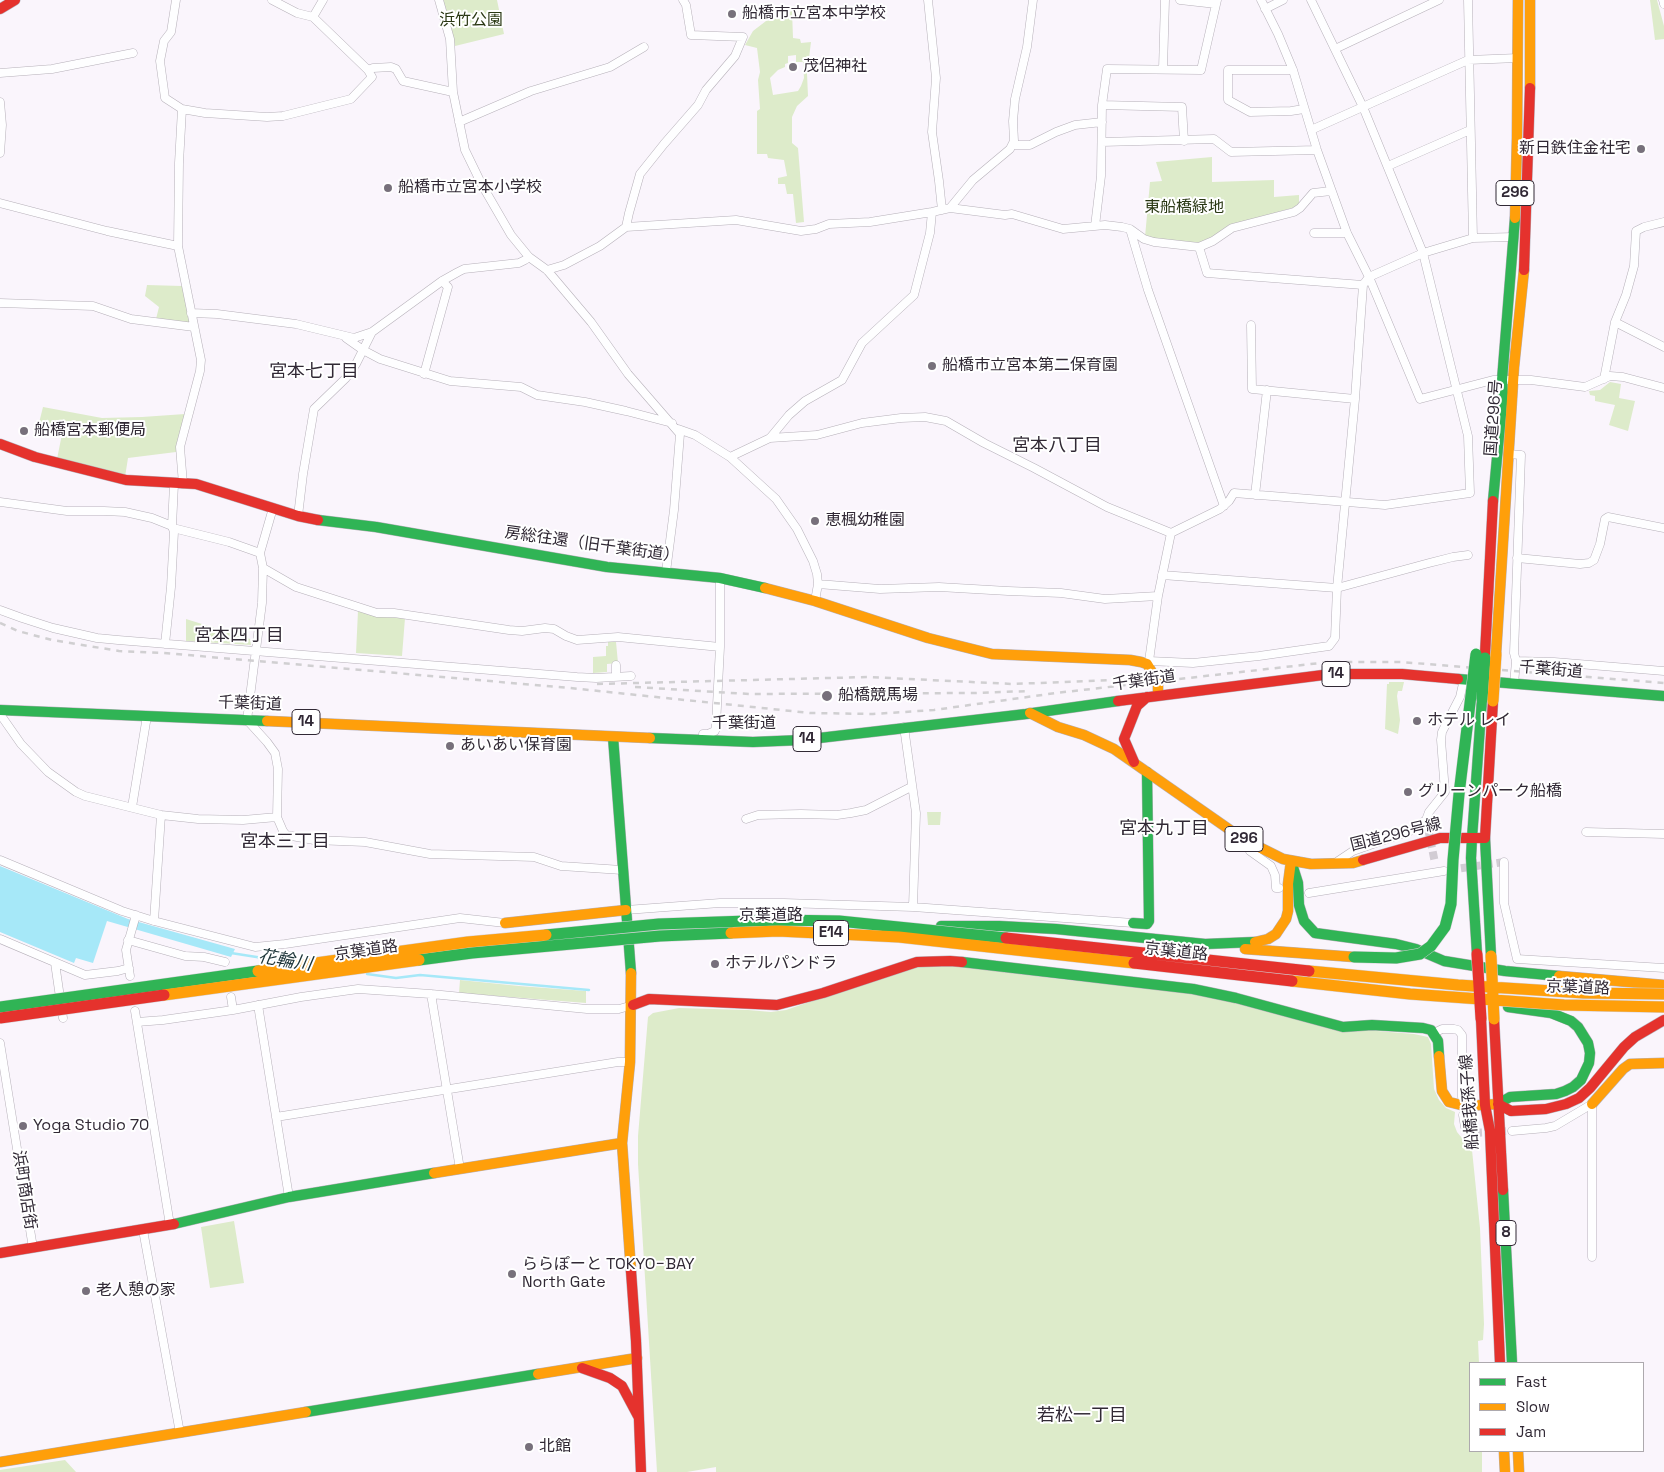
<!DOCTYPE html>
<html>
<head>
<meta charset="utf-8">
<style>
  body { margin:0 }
  #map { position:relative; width:1664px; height:1472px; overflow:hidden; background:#faf5fc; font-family:"Space Grotesk",sans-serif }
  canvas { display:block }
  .legend { position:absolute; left:1469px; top:1362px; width:175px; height:90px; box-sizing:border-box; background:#fff; border:1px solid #ada9ae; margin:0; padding:6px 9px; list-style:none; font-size:15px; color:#312935 }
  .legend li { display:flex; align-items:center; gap:10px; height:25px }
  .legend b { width:25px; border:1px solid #ada9ae }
</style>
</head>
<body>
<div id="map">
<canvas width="1664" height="1472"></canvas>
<ul class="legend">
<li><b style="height:6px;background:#30b455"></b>Fast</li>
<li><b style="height:6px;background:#ff9f0a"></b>Slow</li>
<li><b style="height:6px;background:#e5322d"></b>Jam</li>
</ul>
</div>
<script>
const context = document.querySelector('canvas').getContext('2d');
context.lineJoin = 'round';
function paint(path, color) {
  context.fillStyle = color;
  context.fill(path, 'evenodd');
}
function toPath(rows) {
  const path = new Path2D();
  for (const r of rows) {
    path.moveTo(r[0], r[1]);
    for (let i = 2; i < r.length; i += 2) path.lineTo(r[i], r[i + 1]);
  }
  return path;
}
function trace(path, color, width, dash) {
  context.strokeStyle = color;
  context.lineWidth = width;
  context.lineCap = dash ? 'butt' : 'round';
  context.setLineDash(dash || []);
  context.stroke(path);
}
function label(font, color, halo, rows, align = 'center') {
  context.font = font + ' "Space Grotesk","Noto Sans JP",sans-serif';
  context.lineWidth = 4;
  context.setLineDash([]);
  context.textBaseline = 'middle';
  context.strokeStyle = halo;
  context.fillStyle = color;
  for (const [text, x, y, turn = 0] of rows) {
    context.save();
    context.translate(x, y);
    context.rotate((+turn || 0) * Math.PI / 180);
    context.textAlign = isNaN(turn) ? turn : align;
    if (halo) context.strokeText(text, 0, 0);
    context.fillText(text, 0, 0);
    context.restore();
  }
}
paint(toPath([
  [442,0,497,0,504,34,455,46],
  [1650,0,1657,0,1664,26,1664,39,1655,40],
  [792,11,793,38,800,39,801,43,811,42,807,74,808,96,797,106,792,117,792,143,798,148,804,222,796,223,793,194,787,194,785,184,778,184,778,178,787,176,784,160,768,158,767,154,757,154,757,111,760,109,758,80,760,72,757,48,745,45,753,31,766,21],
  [796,55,796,62,803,62,804,78,801,86,798,91,773,95,770,78,778,70,785,67,785,64,788,63,788,56],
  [1212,157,1212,182,1274,180,1274,197,1299,195,1299,206,1230,226,1211,239,1199,244,1155,239,1145,237,1150,182,1162,181,1156,162],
  [147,285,182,286,191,323,156,319,159,307,145,296],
  [1610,382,1621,384,1619,398,1635,401,1628,431,1609,425,1615,405,1595,401,1595,396,1590,395,1589,391,1600,390],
  [43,407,102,418,142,417,185,414,176,452,128,458,125,477,57,459,63,429,39,423],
  [358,611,380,617,405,618,402,656,356,653],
  [186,619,250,639,251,645,186,641],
  [608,642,616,642,618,663,607,664,607,672,593,673,593,657,606,656,606,646,608,646],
  [1389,682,1404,682,1402,691,1398,691,1397,696,1400,720,1398,734,1385,729,1387,684,1389,684],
  [927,812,941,812,940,825,928,825],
  [941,964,1067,980,1176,990,1365,1030,1414,1034,1428,1037,1431,1044,1434,1089,1439,1100,1446,1108,1455,1112,1454,1124,1457,1132,1462,1138,1469,1141,1472,1150,1480,1228,1484,1324,1483,1340,1478,1341,1479,1363,1470,1363,1470,1451,1482,1451,1482,1472,716,1472,716,1467,687,1472,657,1472,638,1164,638,1136,648,1017,653,1013,679,1008,748,1010,771,1012,786,1010,905,969,920,965],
  [460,980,519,986,586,991,586,1003,459,993],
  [234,1221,244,1283,210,1288,201,1227],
  [65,1460,76,1472,0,1472,0,1470]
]), '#ddebca');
paint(toPath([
  [0,866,128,919,235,949,231,957,107,921,93,963,76,958,74,963,0,932]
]), '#a6e8f8');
trace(toPath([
  [231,953,282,961],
  [367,974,396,978,420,975,589,990]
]), '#a6e8f8', 2.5);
trace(toPath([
  [1428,828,1435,863],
  [1449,870,1504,862],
  [1474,1133,1512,1131]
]), '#d2ccd4', 8, [8, 4]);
const street = toPath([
  [176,0,171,32,164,41,160,61,165,98,182,109,205,113,267,117,283,116,351,99,372,77,368,70],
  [272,0,297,13,313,17,368,70,373,68,391,67,396,69,403,81,453,92],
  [439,0,450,39,453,92,465,150,482,185,511,235,529,257,547,270,591,322,628,374,680,434,674,510,666,572],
  [928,0,936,78,932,132,939,181,942,210],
  [1180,0,1216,4],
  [1261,0,1278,34,1293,70,1317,150,1347,233,1369,277,1420,399,1493,380,1531,380,1585,387,1610,376,1623,377,1664,388],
  [1468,0,1473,238],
  [1663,0,1664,4],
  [1265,9,1283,0],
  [313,17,323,0],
  [1335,49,1439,0],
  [1163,69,1165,0],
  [1293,70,1228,70,1228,100,1250,112,1291,111,1304,109],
  [0,73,52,69,133,53],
  [0,102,2,125,0,153],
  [1102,105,1182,107,1184,141],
  [182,109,179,163,178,246,201,360,200,371,180,447,183,484],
  [459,122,531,91,610,67,644,47],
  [1311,130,1468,60,1518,58],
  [1102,142,1214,139,1231,152,1317,150],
  [1013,145,1030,145,1056,132,1075,125,1102,122],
  [1388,166,1470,130],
  [0,203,107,231,178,246],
  [950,208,973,180,1010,149,1014,141,1013,121,1015,99,1027,47,1033,0],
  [1095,226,1101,176,1102,105,1107,69,1201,70,1217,0],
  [626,227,629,213,640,174,664,144,698,105,706,90,735,56,743,37,691,35,686,5,683,0],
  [1130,229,1148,290,1224,506],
  [1314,233,1347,233],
  [1199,247,1207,273,1363,285],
  [547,270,564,265,600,246,626,227,736,220,801,231,816,229,829,224,870,222,932,212,950,208,1005,215,1012,214,1063,229,1105,225,1122,227,1130,229,1144,239,1154,242,1199,247,1213,241,1232,228,1294,212,1300,208,1313,193,1331,191],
  [0,303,93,306,131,319,194,327],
  [191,313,217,314,296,324,354,338,372,332,442,281,458,272,464,269,519,263,525,260,529,257],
  [1615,322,1626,295,1634,266,1636,231,1644,227,1664,222],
  [1251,325,1252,389,1355,399],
  [346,338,363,350,380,359,450,381,521,387,537,395,585,402,626,411,672,423],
  [424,374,448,287,442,281],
  [1604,379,1615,322,1664,347],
  [678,429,695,435,730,457,776,499,797,529,813,561,817,574,818,584,815,601],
  [770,438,817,435,862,423,901,418,925,417,946,421,984,443,1034,468,1107,507,1171,533],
  [1508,454,1521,455,1514,653,1516,661,1554,662,1664,671],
  [730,457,770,438,789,415,805,401,842,380,862,343,914,295,930,233,932,212],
  [1255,495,1267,390],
  [0,502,67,511,104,511,125,512,152,518,172,526,174,532,171,587,165,644],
  [273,508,260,553,263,568,262,603,247,720,267,742,275,753,278,769,277,817,283,831,286,835,314,840,365,842,430,854,534,857,561,866,622,870],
  [298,516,303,474,314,409,346,378,356,364,372,332],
  [172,526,174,484],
  [173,528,229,542,260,553],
  [1517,558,1580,564,1589,563,1594,560,1600,544,1605,519,1608,517,1664,528],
  [263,568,296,587,377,613,394,613,509,630,522,631,545,628,554,629,566,636,577,640,618,637,720,647],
  [1162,575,1337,588,1429,563,1453,557,1468,555],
  [818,584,880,589,939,587,1008,591,1061,593,1105,599,1158,596],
  [0,610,22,618,53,628,97,638,118,640,577,677,596,678,631,676],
  [1149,661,1193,663,1259,656,1329,646,1335,638,1337,588,1355,399,1363,285,1369,277,1423,253,1473,238,1514,237],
  [1147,664,1149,661,1158,596,1171,533,1220,509,1229,501,1234,493,1385,505,1470,493,1468,436,1423,253,1363,107,1311,0],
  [616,665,616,676],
  [1514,684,1516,661],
  [0,714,21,744,48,772,76,792,85,796,161,815,198,819,243,820,277,817],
  [904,727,916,813,913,907],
  [703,734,708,734,715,731,716,725,720,647,720,578],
  [132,807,147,716],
  [746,819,758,815,801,814,837,815,851,813,866,810,911,787],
  [1586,832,1664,834],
  [1245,842,1250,851,1271,866,1275,875,1276,888,1279,888],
  [0,860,122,911,154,921,255,947,285,944,460,918,505,923],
  [1338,861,1353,851,1410,831,1426,820,1429,812,1445,792,1441,740,1442,732,1460,697,1464,679],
  [1504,862,1504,903,1517,959,1664,968],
  [1309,893,1444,871],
  [626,910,720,903,784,903,913,907,1133,923],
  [154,921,161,815],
  [0,939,85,975,118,971,129,968],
  [128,940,185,956,204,957,225,962],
  [55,963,63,1018],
  [130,976,126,950,136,915],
  [431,994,460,1169],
  [231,997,233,1010],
  [258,1005,289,1197],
  [135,1011,170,1225],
  [137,1022,163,1020,233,1010,301,997,358,989,431,994,587,1009,619,1009,633,1005],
  [1434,1033,1442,1029,1454,1029,1458,1030,1462,1035,1462,1097],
  [0,1043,33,1248],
  [1592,1104,1592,1257],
  [1463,1115,1465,1127,1468,1130,1474,1133],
  [276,1117,574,1069,618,1062,630,1062],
  [1512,1131,1546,1128,1555,1126,1592,1104],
  [143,1230,180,1433]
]);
const fast = toPath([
  [1493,501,1503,393,1502,380,1515,218],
  [318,520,376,527,607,567,720,578,765,588],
  [1458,679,1664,696],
  [0,710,267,721],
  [613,737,631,973],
  [650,738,753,742,802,740,1026,714,1118,701],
  [1472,838,1471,858,1477,954],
  [1472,838,1482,699],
  [1485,838,1491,956],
  [1292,864,1298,883,1299,905,1304,921,1315,933,1396,944,1416,949,1444,961,1505,971,1559,976],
  [1133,923,1147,924,1149,921,1147,772],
  [941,926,999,926,1056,929,1205,944,1255,942],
  [962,962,1193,989,1236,998,1343,1027,1372,1025,1423,1028,1431,1030,1438,1041,1439,1056],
  [1498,1104,1510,1097,1556,1094,1565,1091,1573,1087,1581,1080,1589,1063,1590,1053,1588,1043,1578,1027,1571,1021,1551,1013,1508,1007],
  [1503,1190,1512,1363],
  [174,1224,289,1197,434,1173],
  [306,1412,538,1374]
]);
const slow = toPath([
  [1530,0,1530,88],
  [1515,218,1517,138,1518,0],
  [765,588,815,601,928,638,992,654,1130,660,1141,662,1147,664,1158,682,1158,695],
  [1496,654,1514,367,1524,270],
  [1030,713,1058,727,1084,735,1114,749,1243,839,1283,859,1311,864,1353,863,1363,860],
  [267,721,650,738],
  [505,923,626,910],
  [1255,942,1268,939,1276,934,1286,919,1288,911,1288,884,1291,861],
  [1245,949,1354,957],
  [1559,976,1664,985],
  [1439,1056,1442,1091,1449,1102,1465,1106,1498,1104],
  [1592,1104,1623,1069,1630,1064,1664,1063],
  [434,1173,622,1143],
  [631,1271,622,1143,630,1062,631,973],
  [538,1374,637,1358],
  [1504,1451,1505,1472],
  [1518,1451,1519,1472],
  [0,1462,306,1412]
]);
const jam = toPath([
  [0,9,15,0],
  [1524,270,1530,88],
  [0,444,35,457,126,480,196,484,298,516,318,520],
  [1485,654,1493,501],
  [1118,701,1331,674,1402,674,1458,679],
  [1134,762,1124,739,1137,706,1147,697],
  [1363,860,1440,838,1485,838,1493,701],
  [633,1005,649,999,777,1005,823,993,917,962,950,961,962,962],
  [1481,1019,1485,1105,1490,1131,1500,1363],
  [1494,1019,1503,1190],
  [1498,1104,1511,1111,1546,1109,1566,1104,1579,1098,1590,1088,1624,1047,1635,1037,1664,1020],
  [0,1253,174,1224],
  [631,1271,636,1341,641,1472],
  [582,1368,610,1378,622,1386,638,1416]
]);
trace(street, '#b6b0b9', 9);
trace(fast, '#b6b0b9', 11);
trace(slow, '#b6b0b9', 11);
trace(jam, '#b6b0b9', 11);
trace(street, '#fefeff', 8);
trace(fast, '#30b455', 10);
trace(slow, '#ff9f0a', 10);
trace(jam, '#e5322d', 10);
trace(toPath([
  [0,623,18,631,52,640,119,651,164,653,570,688,810,713,873,714,934,710,1056,693,1329,662,1401,662,1664,683],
  [597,684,868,677,1013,684,1113,680],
  [635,687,749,694,975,693,1029,691]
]), '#d0cfd1', 2.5, [6, 6]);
const fastBridge = toPath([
  [1482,699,1485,658],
  [546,935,659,924,777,920,839,921,1006,938],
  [1354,957,1396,958,1420,954,1431,946,1445,927,1451,904,1453,860,1459,794,1476,654],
  [419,960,472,953,660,936,731,933],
  [0,1007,258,971]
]);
const slowBridge = toPath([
  [1493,701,1496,654],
  [731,933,778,931,899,937,1134,963],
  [1491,956,1494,1019],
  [258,971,468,942,546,935],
  [1309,971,1458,985,1584,993,1664,994],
  [1292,981,1410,994,1564,1005,1664,1007],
  [164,995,419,960]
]);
const jamBridge = toPath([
  [1006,938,1309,971],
  [1477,954,1481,1019],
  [1134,963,1292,981],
  [0,1018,164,995]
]);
trace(fastBridge, '#d4d0d6', 12, []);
trace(slowBridge, '#d4d0d6', 12, []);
trace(jamBridge, '#d4d0d6', 12, []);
trace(fastBridge, '#30b455', 11);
trace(slowBridge, '#ff9f0a', 11);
trace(jamBridge, '#e5322d', 11);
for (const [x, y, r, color] of [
  [732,14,5,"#77707b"],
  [793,67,5,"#77707b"],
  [1641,149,5,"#77707b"],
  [388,188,5,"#77707b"],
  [932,366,5,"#77707b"],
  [24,431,5,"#77707b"],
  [815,521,5,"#77707b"],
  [827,696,6,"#77707b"],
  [1417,721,5,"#77707b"],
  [450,746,5,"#77707b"],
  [1408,792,5,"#77707b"],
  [715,964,5,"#77707b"],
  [23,1126,5,"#77707b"],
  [512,1274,5,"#77707b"],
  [86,1291,5,"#77707b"],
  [529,1447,5,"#77707b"]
]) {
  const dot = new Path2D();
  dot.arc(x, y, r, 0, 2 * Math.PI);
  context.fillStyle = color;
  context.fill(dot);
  trace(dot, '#fff', 2);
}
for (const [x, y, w] of [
  [1515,193,38],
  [1336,674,28],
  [306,722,28],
  [807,739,28],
  [1244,839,38],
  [831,933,35],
  [1506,1233,20]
]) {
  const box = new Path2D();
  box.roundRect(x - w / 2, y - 12.5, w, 25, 4);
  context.fillStyle = '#fff';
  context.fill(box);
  trace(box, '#312935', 1);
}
label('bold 15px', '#312935', null, [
  ["296",1515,193],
  ["14",1336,674],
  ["14",306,722],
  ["14",807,739],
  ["296",1244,839],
  ["E14",831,933],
  ["8",1506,1233]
]);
label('16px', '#312935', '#fff', [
  ["船橋市立宮本中学校",742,14],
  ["茂侶神社",803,67],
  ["新日鉄住金社宅",1631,149,"right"],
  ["船橋市立宮本小学校",398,188],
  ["船橋市立宮本第二保育園",942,366],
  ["船橋宮本郵便局",34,431],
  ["恵楓幼稚園",825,521],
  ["船橋競馬場",838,696],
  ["ホテル レイ",1427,721],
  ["あいあい保育園",460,746],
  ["グリーンパーク船橋",1418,792],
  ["ホテルパンドラ",725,964],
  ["Yoga Studio 70",33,1126],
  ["ららぽーと TOKYO−BAY",522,1265],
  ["North Gate",522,1283],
  ["老人憩の家",96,1291],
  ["北館",539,1447]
], 'left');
label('16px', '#2a3814', '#fff', [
  ["浜竹公園",471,21],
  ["東船橋緑地",1184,208]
]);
label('16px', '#312935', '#fff', [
  ["国道296号",1494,418,-86],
  ["房総往還（旧千葉街道）",592,545,8],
  ["千葉街道",1551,670,5],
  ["千葉街道",1144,681,-8],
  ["千葉街道",250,704,2],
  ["千葉街道",744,724],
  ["国道296号線",1396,835,-14],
  ["京葉道路",771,916],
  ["京葉道路",366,951,-8],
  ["京葉道路",1176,952,6],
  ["京葉道路",1578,988,2],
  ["船橋我孫子線",1470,1102,-94],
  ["浜町商店街",24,1190,81]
]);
label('18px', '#312935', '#fff', [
  ["宮本七丁目",314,372],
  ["宮本八丁目",1057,446],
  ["宮本四丁目",239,636],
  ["宮本九丁目",1164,829],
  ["宮本三丁目",285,842],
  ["若松一丁目",1082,1416]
]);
label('italic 18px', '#1c3338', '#fff', [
  ["花輪川",285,961,9]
]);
</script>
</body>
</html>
